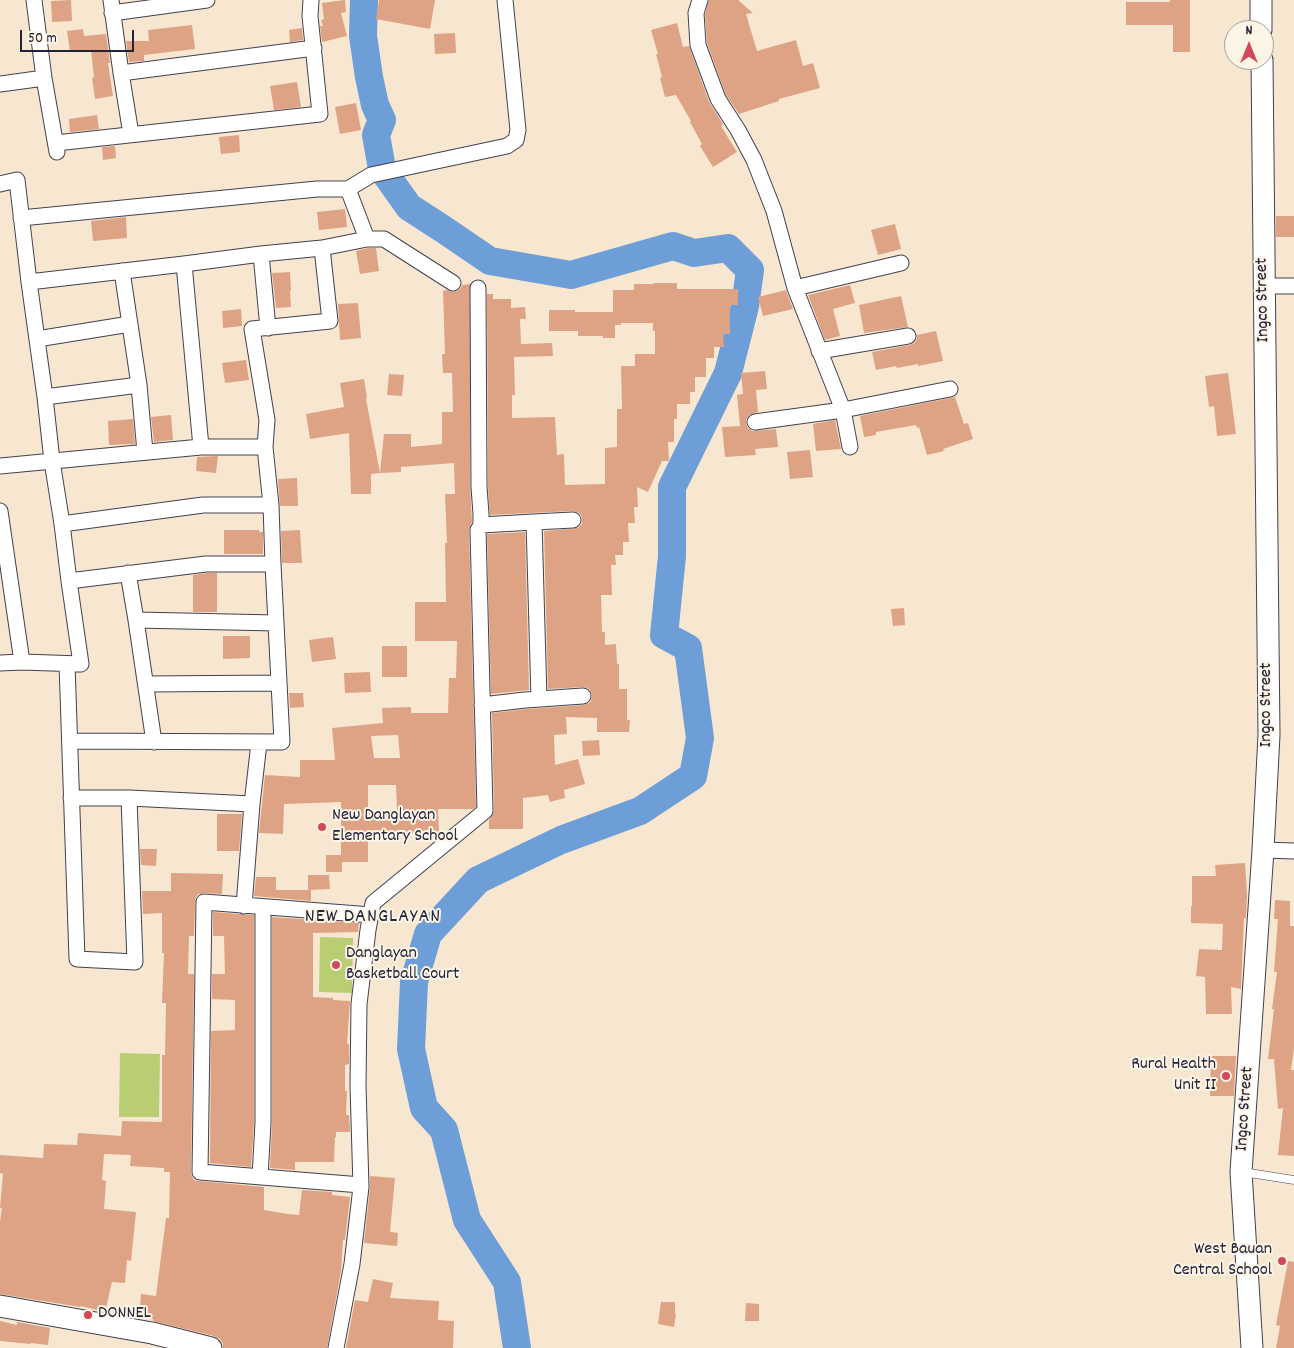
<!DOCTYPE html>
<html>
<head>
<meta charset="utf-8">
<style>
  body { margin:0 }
  #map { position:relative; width:1294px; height:1348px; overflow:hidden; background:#f8e7d0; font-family:Dekko,sans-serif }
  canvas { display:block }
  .north { position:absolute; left:1224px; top:20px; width:50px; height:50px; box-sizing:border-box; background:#fcf5e5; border:1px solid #a5a1a1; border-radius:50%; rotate:0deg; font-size:14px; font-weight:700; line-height:20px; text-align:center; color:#22223b }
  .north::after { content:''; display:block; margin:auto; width:18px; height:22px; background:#d1495b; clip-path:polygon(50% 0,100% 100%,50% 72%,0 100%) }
  .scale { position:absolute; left:20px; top:30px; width:114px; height:22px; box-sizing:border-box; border:2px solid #22223b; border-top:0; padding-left:6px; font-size:15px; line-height:18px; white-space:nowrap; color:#22223b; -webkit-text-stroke:4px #fcf5e5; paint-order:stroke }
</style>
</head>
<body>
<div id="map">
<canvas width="1294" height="1348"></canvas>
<div class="north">N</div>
<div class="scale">50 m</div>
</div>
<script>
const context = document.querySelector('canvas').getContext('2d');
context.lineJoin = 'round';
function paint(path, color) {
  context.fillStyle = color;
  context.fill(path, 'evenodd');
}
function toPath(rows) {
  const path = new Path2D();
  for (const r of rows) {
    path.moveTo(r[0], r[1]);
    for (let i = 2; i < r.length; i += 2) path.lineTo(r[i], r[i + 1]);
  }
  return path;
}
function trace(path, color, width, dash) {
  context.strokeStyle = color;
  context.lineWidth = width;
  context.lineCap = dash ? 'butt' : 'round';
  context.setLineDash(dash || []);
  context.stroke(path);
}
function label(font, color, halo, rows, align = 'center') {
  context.font = font + ' Dekko,sans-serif';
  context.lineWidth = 4;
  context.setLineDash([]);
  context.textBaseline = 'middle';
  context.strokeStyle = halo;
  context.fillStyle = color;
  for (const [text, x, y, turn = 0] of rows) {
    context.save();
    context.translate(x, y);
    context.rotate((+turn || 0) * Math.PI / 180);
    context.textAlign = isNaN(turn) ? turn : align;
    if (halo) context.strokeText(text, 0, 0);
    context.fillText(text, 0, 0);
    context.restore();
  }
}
paint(toPath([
  [320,937,353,938,352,993,319,992],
  [120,1053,160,1054,159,1117,119,1117]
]), '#b9ce72');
trace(toPath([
  [364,0,363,36,369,77,375,105,382,120,376,135,382,169,409,207,443,229,490,261,571,275,673,246,694,253,728,248,750,270,745,306,728,373,672,487,672,556,664,635,688,648,700,738,693,776,640,811,561,840,478,880,428,934,414,982,411,1049,424,1108,444,1130,467,1220,507,1282,517,1348]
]), '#6e9ed7', 28);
paint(toPath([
  [71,0,72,21,52,22,51,1],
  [345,0,346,12,341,13,347,36,322,42,320,26,323,26,321,20,324,19,322,3],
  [379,0,435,0,430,29,376,19],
  [709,0,738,0,753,13,746,14,757,51,796,40,803,66,813,63,820,88,779,99,779,101,739,114,726,95,707,43,705,14],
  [1170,0,1190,0,1190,52,1173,52,1173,25,1126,25,1126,2,1170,2],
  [677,23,683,47,689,46,709,102,723,124,721,126,737,152,713,167,700,146,702,144,690,122,691,121,676,95,665,97,660,78,662,77,656,54,658,54,651,30],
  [192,25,195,49,144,55,144,61,129,62,126,41,149,41,148,30],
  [302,28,303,40,290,42,289,30],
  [83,29,84,36,106,34,110,63,108,63,113,96,95,99,92,78,94,77,91,50,70,52,67,31],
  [455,33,456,53,435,54,434,34],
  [297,82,301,107,274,110,270,86],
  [356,103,361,130,340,134,335,107],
  [97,115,99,129,70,132,69,119],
  [239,135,240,152,221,154,219,137],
  [115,146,116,158,103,160,102,147],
  [345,209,347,227,319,230,317,212],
  [1276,216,1294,216,1294,237,1276,237],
  [126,217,127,238,93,241,91,221],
  [895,224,901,249,878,255,871,230],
  [368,248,376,248,379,271,360,274,356,251],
  [290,272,291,291,290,291,291,307,276,308,272,273],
  [654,283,677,283,677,289,738,289,738,305,730,305,730,334,723,334,724,347,714,347,714,358,706,358,706,377,695,377,695,392,690,392,690,404,677,404,677,419,674,419,674,442,668,442,669,461,662,461,648,492,637,487,638,507,634,507,635,523,628,523,629,542,623,542,623,555,615,555,616,565,611,565,612,595,601,595,602,632,605,632,605,645,616,644,617,664,619,664,619,689,627,689,627,720,630,720,629,732,597,732,597,718,566,717,567,734,554,735,555,765,578,759,585,784,564,790,565,798,550,802,548,795,523,798,523,829,489,829,489,820,493,815,494,811,492,713,526,709,584,705,589,703,591,701,592,696,590,690,588,688,583,687,548,689,544,531,578,528,582,524,582,519,581,515,578,512,573,511,490,515,488,487,487,294,493,294,493,299,511,299,511,308,525,307,526,319,520,319,521,344,552,343,553,356,514,357,515,395,512,395,512,418,555,417,557,455,564,454,565,485,605,484,605,448,617,447,617,409,622,409,621,366,635,366,635,354,655,354,655,331,653,331,653,323,621,323,621,325,615,325,615,338,603,338,603,336,578,336,578,331,549,331,549,310,575,310,575,312,613,312,613,290,634,290,634,284,654,284],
  [470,284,470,487,472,522,469,530,476,807,473,809,438,809,439,833,368,834,368,862,342,862,342,872,326,872,326,855,341,855,341,802,284,804,283,834,259,833,265,775,300,777,300,760,335,760,332,728,383,723,382,708,411,707,411,713,448,713,449,678,456,678,457,641,415,641,415,602,446,602,445,543,447,543,445,494,455,494,454,463,401,467,401,472,380,473,384,434,411,434,411,447,442,444,442,412,453,412,452,373,443,373,442,354,445,354,443,291,447,290,452,292,457,291,461,288,462,285],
  [398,735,400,758,374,758,371,736],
  [368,785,396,785,397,810,368,811],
  [850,285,855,303,833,309,840,336,825,340,808,295],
  [786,290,793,309,763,316,758,297],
  [901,296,908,327,864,333,859,305],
  [358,303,361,338,340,340,338,304],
  [241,309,242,326,223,328,222,311],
  [936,331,943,361,918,366,918,364,897,368,896,366,876,370,872,352,910,345,914,343,917,339,917,335],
  [246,360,249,380,225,383,222,363],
  [765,371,767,389,756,390,758,412,749,415,746,419,746,424,748,428,752,431,776,429,778,447,755,449,756,455,725,457,722,427,740,426,737,395,743,394,741,373],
  [1228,373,1236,434,1217,436,1214,406,1209,407,1205,376],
  [389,374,404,375,402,396,387,395],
  [364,379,367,398,366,399,380,473,371,474,371,494,351,494,349,433,310,439,306,414,344,407,340,383],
  [955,397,964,424,968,423,973,439,943,449,944,451,927,455,919,427,917,428,916,425,876,432,876,435,864,437,860,416],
  [171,415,173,440,154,442,151,417],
  [133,419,135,444,109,445,108,421],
  [835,420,841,449,816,451,813,424],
  [810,450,813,477,790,479,787,452],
  [218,456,216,473,196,471,197,457],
  [297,478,298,506,280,506,278,479],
  [224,530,259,530,259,532,263,532,263,554,224,554],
  [300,530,302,563,282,563,281,531],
  [525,532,529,690,491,694,487,534],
  [207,573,217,573,217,612,193,612,193,575],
  [904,608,905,625,893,626,891,609],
  [223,636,250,636,250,658,223,659],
  [333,637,336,659,312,662,309,640],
  [382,646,407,646,407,677,382,677],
  [370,672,371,692,345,693,344,673],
  [289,693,303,693,304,707,290,708],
  [599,740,600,755,583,756,582,741],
  [217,814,242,814,239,851,217,851],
  [140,849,157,849,156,866,141,865],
  [1245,863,1247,895,1246,918,1244,918,1241,989,1231,987,1232,1014,1206,1014,1205,977,1196,976,1199,949,1222,950,1223,924,1191,923,1191,906,1192,906,1192,876,1216,876,1215,865],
  [171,873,223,874,222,894,204,893,199,894,196,897,195,902,194,936,189,936,188,974,194,974,191,1172,192,1176,194,1180,199,1181,264,1187,264,1210,288,1214,299,1215,302,1190,332,1192,332,1195,350,1197,345,1240,343,1240,341,1271,327,1348,223,1348,223,1344,220,1339,214,1336,153,1321,153,1319,139,1318,141,1294,156,1296,166,1218,169,1218,170,1172,164,1172,164,1168,130,1166,131,1155,104,1154,102,1180,106,1181,104,1209,136,1212,131,1261,127,1260,125,1283,112,1282,105,1312,81,1306,80,1307,0,1294,0,1221,2,1208,0,1208,3,1174,0,1173,0,1155,43,1158,44,1144,77,1145,78,1133,121,1136,122,1121,162,1122,162,1055,165,1055,166,1003,162,1003,164,953,162,953,162,913,143,914,142,891,171,891],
  [308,875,329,875,330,889,308,890],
  [256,877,276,877,276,890,311,890,311,901,254,896],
  [1275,900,1290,901,1290,926,1294,926,1294,1048,1291,1070,1294,1070,1294,1156,1278,1155,1283,1108,1278,1109,1274,1059,1268,1059,1274,1009,1272,1009,1277,972,1274,972,1278,919,1274,919],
  [213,912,254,915,254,1123,251,1167,210,1163,211,1031,235,1030,235,1000,212,999,212,974,225,974,224,936,213,936],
  [272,917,359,923,358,932,313,933,313,997,333,998,333,1000,350,1001,347,1044,349,1044,349,1064,345,1065,345,1091,347,1091,346,1115,349,1115,350,1132,336,1132,336,1137,335,1137,334,1162,295,1162,295,1170,270,1168,272,1123],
  [1211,1056,1236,1056,1234,1096,1210,1096],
  [370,1176,395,1178,390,1232,398,1233,397,1246,364,1243,370,1188],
  [1288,1261,1294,1262,1294,1348,1276,1348,1280,1326,1276,1325],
  [373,1279,393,1283,390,1298,439,1301,438,1320,454,1321,453,1348,346,1348,355,1300,368,1302],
  [661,1302,675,1302,675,1314,676,1314,674,1327,658,1324],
  [746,1303,759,1304,759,1321,745,1321],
  [0,1321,17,1325,17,1322,50,1328,48,1345,31,1343,30,1344,0,1341]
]), '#dda384');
const lane = toPath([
  [1243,1172,1294,1180]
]);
const street = toPath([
  [34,0,44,78,57,152],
  [111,0,121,73,131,134],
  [700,0,696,13,698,45,718,99,738,130,754,160,774,211,795,288,843,410,850,447],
  [112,13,207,0],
  [121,73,314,48],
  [0,84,44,78],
  [56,143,320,114,310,16,311,0],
  [0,184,17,180,29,282,45,397,52,461,62,524,69,581,81,664,22,662,0,663],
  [348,189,367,239],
  [21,218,317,189,348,189,371,175,507,146,516,140,518,130,505,0],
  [261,254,268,328],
  [184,264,201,447],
  [122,271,139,385,145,452],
  [29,282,184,264,261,254,322,248,367,239,384,239,453,283],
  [1264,286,1294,286],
  [795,288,901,263],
  [37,339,130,324],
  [819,351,908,336],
  [45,397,139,385],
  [755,422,843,410,950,389],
  [0,466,201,447,265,447],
  [0,511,22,662],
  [62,524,203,505,271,505],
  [481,525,534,522],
  [128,573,136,620,154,742],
  [69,581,206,564,273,564],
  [136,620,276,623],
  [67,664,77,959,135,962,129,798],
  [146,684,279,683],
  [539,699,534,522,573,520],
  [482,705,525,700,583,696],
  [70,741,282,742,273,564,271,505,265,447,267,420,252,329,330,321,322,248],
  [71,798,129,798,252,804],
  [1263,850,1294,851],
  [244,906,252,804,259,743],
  [260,1177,263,1123,263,907],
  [361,1185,200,1172,204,902,371,915],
  [336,1348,352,1264,361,1187,358,1086,359,1004,368,930,373,903,485,811,478,530,481,525,481,514,479,487,478,288]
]);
const secondary = toPath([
  [1261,0,1261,30],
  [0,1306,152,1333,211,1348],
  [1252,1348,1241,1172,1263,850,1269,735,1262,60]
]);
trace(lane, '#424051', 9);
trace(street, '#424051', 17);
trace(secondary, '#424051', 23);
trace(lane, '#fff', 8);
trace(street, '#fff', 15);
trace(secondary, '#fff', 21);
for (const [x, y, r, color] of [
  [322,827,5,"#d1495b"],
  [336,965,5,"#d1495b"],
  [1226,1076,5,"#d1495b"],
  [1282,1261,5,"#d1495b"],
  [88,1315,5,"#d1495b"]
]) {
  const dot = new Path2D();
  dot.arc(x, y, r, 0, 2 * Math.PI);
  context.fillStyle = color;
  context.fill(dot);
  trace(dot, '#fcf5e5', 2);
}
label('18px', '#22223b', '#fcf5e5', [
  ["Ingco Street",1264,300,-91],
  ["Ingco Street",1268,705,-90],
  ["Ingco Street",1246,1109,-86]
]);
label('18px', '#22223b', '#fcf5e5', [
  ["New Danglayan",332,817],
  ["Elementary School",332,838],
  ["Danglayan",346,955],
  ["Basketball Court",346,976],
  ["Rural Health",1216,1066,"right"],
  ["Unit II",1216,1087,"right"],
  ["West Bauan",1272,1251,"right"],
  ["Central School",1272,1272,"right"],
  ["DONNEL",98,1315]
], 'left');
context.letterSpacing = '1px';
label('20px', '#22223b', '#fcf5e5', [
  ["NEW DANGLAYAN",373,918]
]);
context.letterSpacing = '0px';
</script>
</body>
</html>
